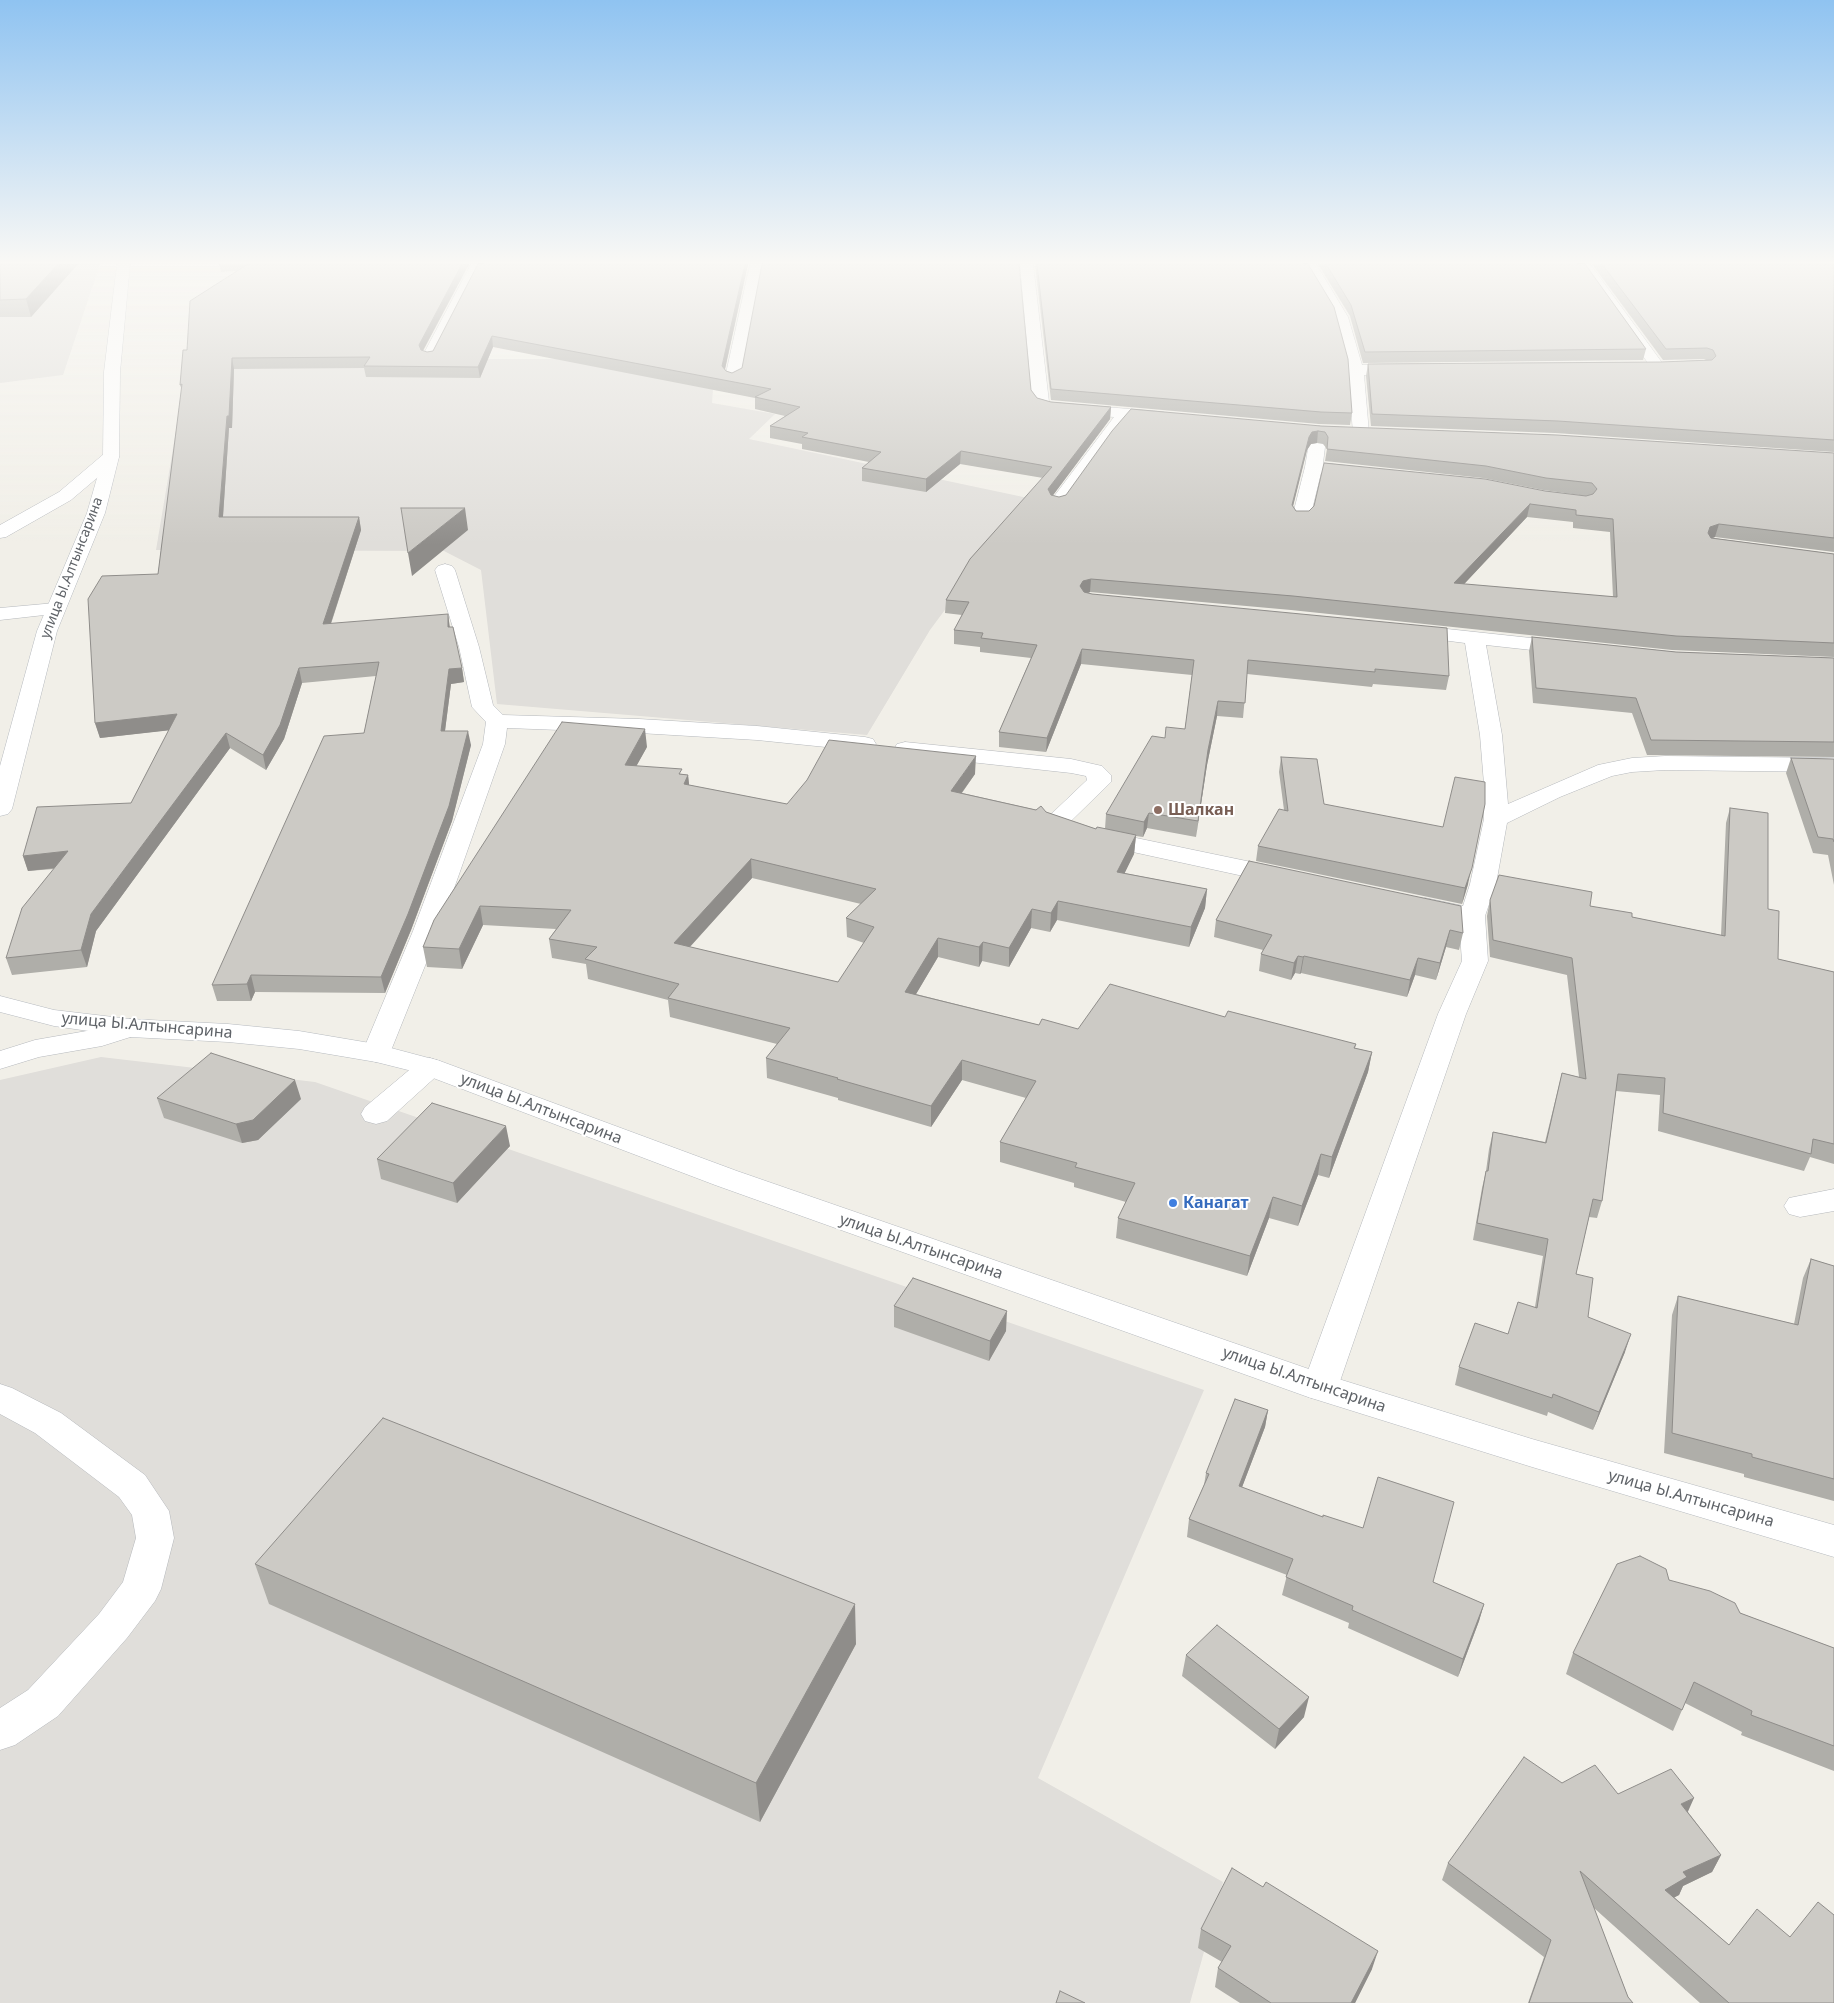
<!DOCTYPE html>
<html>
<head>
<meta charset="utf-8">
<style>
  body { margin:0 }
  canvas { display:block; background:#f1efe8 }
</style>
</head>
<body>
<canvas width="1834" height="2003"></canvas>
<script>
const context = document.querySelector('canvas').getContext('2d');
context.lineJoin = 'round';
function paint(path, color) {
  context.fillStyle = color;
  context.fill(path, 'evenodd');
}
function toPath(rows) {
  const path = new Path2D();
  for (const r of rows) {
    path.moveTo(r[0], r[1]);
    for (let i = 2; i < r.length; i += 2) path.lineTo(r[i], r[i + 1]);
  }
  return path;
}
function trace(path, color, width, dash) {
  context.strokeStyle = color;
  context.lineWidth = width;
  context.lineCap = dash ? 'butt' : 'round';
  context.setLineDash(dash || []);
  context.stroke(path);
}
function label(font, color, halo, rows, align = 'center') {
  context.font = font + ' "Noto Sans",sans-serif';
  context.lineWidth = 4;
  context.setLineDash([]);
  context.textBaseline = 'middle';
  context.strokeStyle = halo;
  context.fillStyle = color;
  for (const [text, x, y, turn = 0] of rows) {
    context.save();
    context.translate(x, y);
    context.rotate((+turn || 0) * Math.PI / 180);
    context.textAlign = isNaN(turn) ? turn : align;
    if (halo) context.strokeText(text, 0, 0);
    context.fillText(text, 0, 0);
    context.restore();
  }
}
paint(toPath([
  [0,264,100,264,63,375,0,383],
  [188,359,607,359,714,374,712,403,775,414,749,439,1028,498,930,630,867,735,497,704,481,570,444,551,156,550],
  [101,1057,315,1082,1204,1390,1038,1778,1223,1882,1190,2003,0,2003,0,1080]
]), '#e0deda');
const street = toPath([
  [471,264,484,264,436,357,434,360,429,361,424,360,422,357,471,264],
  [750,264,763,264,741,378,738,381,733,383,728,381,725,378,750,264],
  [1020,264,1033,264,1049,402,1163,412,1169,414,1171,417,1169,420,1163,422,1129,419,1110,442,1064,507,1058,508,1052,507,1049,503,1114,417,1051,412,1037,408,1032,401,1020,264],
  [1303,264,1316,264,1348,317,1362,365,1404,365,1409,367,1412,370,1409,373,1404,375,1364,375,1369,433,1367,436,1361,438,1355,436,1353,433,1348,370,1334,317,1303,264],
  [1577,264,1590,264,1663,364,1666,367,1663,370,1653,370,1577,264],
  [1319,426,1325,428,1327,431,1323,463,1360,467,1366,468,1369,472,1366,476,1360,477,1321,473,1310,518,1307,522,1301,523,1295,522,1292,518,1305,467,1311,431,1313,428,1319,426],
  [111,452,117,453,119,457,117,461,71,500,6,537,0,538,0,525,59,492,105,453,111,452],
  [445,564,452,566,455,570,479,647,493,705,503,715,639,719,757,726,865,737,873,739,876,744,873,749,865,751,757,740,639,733,507,728,505,744,439,931,390,1053,386,1059,376,1062,366,1059,362,1053,413,931,483,744,486,722,472,707,459,647,435,570,438,566,445,564],
  [55,603,62,605,65,609,62,613,0,620,0,608,55,603],
  [1410,625,1568,642,1575,644,1578,648,1575,652,1568,654,1486,645,1502,735,1508,804,1598,765,1632,758,1665,756,1834,758,1834,772,1665,770,1632,772,1612,776,1560,797,1507,823,1496,884,1485,916,1488,961,1466,1014,1338,1387,1332,1397,1320,1400,1308,1397,1302,1387,1438,1014,1462,961,1459,921,1416,911,1412,906,1416,901,1425,898,1463,906,1470,884,1484,819,1484,784,1480,735,1465,643,1403,635,1400,631,1403,627,1410,625],
  [905,742,1071,759,1102,766,1111,775,1111,782,1070,822,1093,829,1280,868,1289,871,1293,876,1289,881,1280,884,1087,842,1046,829,1042,824,1046,819,1087,780,1086,776,1071,773,897,754,894,749,897,744,905,742],
  [130,1019,140,1022,144,1028,140,1034,102,1046,39,1057,0,1069,0,1051,35,1040,98,1029,130,1019],
  [430,1058,440,1061,444,1067,440,1073,387,1121,376,1124,365,1121,361,1114,365,1107,420,1061,430,1058],
  [1834,1189,1834,1211,1800,1217,1789,1214,1784,1206,1789,1198,1834,1189],
  [0,1384,12,1388,61,1413,145,1475,169,1511,174,1538,161,1589,155,1601,127,1638,58,1716,15,1745,0,1750,0,1708,28,1690,99,1614,123,1582,136,1538,132,1515,119,1497,35,1433,0,1414,0,1384]
]);
const secondary = toPath([
  [117,264,130,264,120,372,119,457,105,513,57,631,12,809,8,814,0,816,0,766,37,631,87,513,103,457,104,372,117,264],
  [0,996,54,1010,130,1019,228,1024,299,1031,376,1044,440,1061,737,1171,1329,1376,1532,1439,1834,1525,1834,1557,1532,1467,1308,1397,715,1185,420,1073,376,1062,299,1049,228,1042,130,1037,54,1026,0,1012,0,996]
]);
trace(street, '#b5b8bc', 1);
trace(secondary, '#b6babf', 1);
paint(street, '#fff');
paint(secondary, '#fff');
paint(toPath([
  [0,264,78,264,31,317,0,317],
  [219,264,469,264,423,351,427,352,433,351,478,264,748,264,725,369,726,371,732,373,1031,390,1037,398,1051,402,1111,407,1110,419,1052,496,1059,497,1321,426,1834,453,1834,552,1715,537,1713,538,1834,554,1834,657,1672,650,1291,610,1090,592,1088,593,1449,676,1446,690,1373,684,1372,687,1247,674,1243,718,1217,716,1207,765,1196,837,1147,828,1143,837,1136,836,1134,854,1124,873,1207,889,1205,908,1189,947,1057,920,1050,932,1031,928,1009,967,982,961,979,967,938,957,916,994,1039,1025,1078,1029,1225,1017,1356,1044,1355,1048,1372,1052,1368,1072,1329,1178,1318,1175,1298,1226,1269,1218,1247,1276,1116,1238,1118,1218,1126,1202,1074,1187,1074,1183,1000,1162,1000,1142,1026,1098,962,1080,931,1127,838,1100,838,1098,767,1078,766,1058,777,1044,670,1017,668,1000,588,979,586,964,552,958,549,939,556,929,483,925,462,969,427,967,423,947,647,747,636,766,682,774,688,775,689,785,787,804,975,774,962,793,1046,812,1096,829,1105,829,1106,814,1165,738,1185,729,1192,675,1081,664,1046,752,999,747,999,732,1031,658,980,652,980,647,954,644,954,630,962,615,945,613,946,600,1043,478,960,464,926,492,862,481,862,468,869,462,802,449,802,444,770,438,770,426,785,416,755,409,755,398,493,347,480,378,366,377,364,368,234,369,232,428,229,428,223,517,359,517,361,530,331,624,450,627,462,668,464,682,451,684,445,731,471,745,452,821,411,930,385,993,255,992,251,1001,217,1001,212,985,364,733,376,676,302,683,284,739,266,770,230,748,96,931,87,967,12,975,6,958,54,869,28,871,23,856,131,803,169,730,100,738,95,723,158,574,182,390,180,385,187,350,237,271,221,272],
  [1317,443,1323,444,1327,449,1325,461,1483,478,1543,490,1587,496,1545,491,1309,511,1296,511,1293,506,1307,450,1311,444],
  [1527,517,1573,522,1573,528,1610,532,1613,597,1464,584],
  [752,878,861,904,846,918,847,937,864,943,838,982,690,947],
  [1035,264,1308,264,1352,413,1350,425,1319,424,1051,400],
  [1318,264,1585,264,1646,349,1643,360,1363,363,1350,316],
  [1592,264,1834,264,1834,452,1555,433,1371,426,1366,376,1368,364,1661,362,1706,360,1704,359,1663,360],
  [1532,637,1676,652,1834,658,1834,757,1647,755,1632,713,1533,703,1529,651],
  [1281,757,1324,804,1468,884,1462,904,1256,861,1258,846,1284,810,1279,772],
  [1791,758,1834,759,1834,885,1828,855,1813,853,1786,773],
  [1730,808,1768,909,1778,959,1834,972,1834,1164,1810,1157,1804,1171,1658,1131,1660,1095,1616,1091,1602,1201,1597,1218,1589,1217,1576,1274,1588,1317,1625,1352,1593,1430,1548,1412,1547,1416,1455,1385,1459,1367,1508,1334,1535,1307,1543,1256,1473,1240,1482,1188,1486,1171,1489,1149,1493,1132,1545,1142,1562,1073,1579,1077,1567,975,1490,957,1487,916,1490,900,1590,906,1632,917,1721,935,1726,823],
  [1249,861,1463,933,1459,950,1446,947,1436,980,1415,975,1407,997,1301,973,1300,974,1295,973,1291,980,1259,971,1261,954,1263,950,1214,937,1216,920],
  [157,1098,301,1099,258,1140,242,1143,164,1118],
  [510,1146,457,1203,381,1179,377,1159],
  [1811,1259,1834,1266,1834,1501,1744,1477,1744,1474,1664,1453,1672,1315,1678,1296,1794,1324,1803,1278],
  [894,1306,1006,1331,989,1361,894,1327],
  [1268,1410,1265,1427,1242,1487,1433,1582,1484,1604,1479,1621,1458,1677,1348,1628,1349,1623,1282,1595,1287,1575,1187,1537,1189,1519,1204,1485,1206,1473],
  [255,1564,856,1644,760,1822,269,1604],
  [1669,1580,1740,1613,1834,1648,1834,1771,1741,1735,1742,1732,1685,1703,1673,1731,1566,1674,1573,1653],
  [1186,1655,1304,1717,1275,1749,1182,1676],
  [1562,1783,1618,1794,1688,1812,1721,1855,1712,1872,1683,1886,1679,1895,1674,1897,1729,1945,1834,2003,1700,2003,1594,1908,1628,1997,1633,2003,1528,2003,1544,1957,1442,1880,1448,1863],
  [1201,1929,1372,1969,1355,2003,1240,2003,1215,1987,1218,1968,1222,1962,1198,1948]
]), '#afaea9');
paint(toPath([
  [58,264,78,264,31,317,26,299],
  [462,264,469,264,420,356,419,345],
  [745,264,748,264,723,378,722,366],
  [492,336,493,347,480,378,478,367],
  [232,358,234,369,232,428,229,428,222,530,219,517],
  [1111,407,1110,419,1048,502,1048,489],
  [1318,431,1317,443,1311,444,1307,450,1290,518,1292,505,1309,437,1312,432],
  [961,451,960,464,926,492,926,479],
  [1530,504,1527,517,1452,597,1454,583],
  [465,508,468,530,412,576,408,553],
  [359,517,361,530,326,638,323,624],
  [1719,524,1715,537,1706,540,1704,546,1710,527],
  [1091,579,1090,592,1082,595,1080,586,1083,581],
  [448,614,450,628,448,627],
  [1082,649,1081,664,1046,752,1047,738],
  [299,668,302,683,284,739,266,770,263,755],
  [462,668,464,682,451,684,443,746,441,731,449,669],
  [1218,701,1217,716,1207,765,1196,837,1208,750],
  [177,714,181,729,100,738,95,723],
  [645,729,647,747,627,783,625,765],
  [468,731,471,745,452,821,411,930,385,993,381,977],
  [226,733,230,748,96,931,87,967,81,950,91,914],
  [976,756,975,774,950,809,951,791],
  [688,775,690,793,684,784],
  [1485,804,1468,884,1462,904,1465,888],
  [1149,813,1147,828,1143,837,1144,822],
  [1136,835,1134,854,1116,891,1117,872],
  [68,851,73,866,28,871,23,856],
  [751,859,752,878,676,962,674,943],
  [1207,889,1205,908,1189,947,1191,927],
  [1058,901,1057,920,1050,932,1051,913],
  [480,906,483,925,462,969,459,949],
  [1032,909,1031,928,1009,967,1009,948],
  [1450,930,1446,947,1436,980,1440,963],
  [938,938,938,957,906,1011,905,992],
  [983,942,982,961,979,967,979,947],
  [1298,956,1295,973,1291,980,1294,963],
  [1304,956,1301,973,1300,974,1303,957],
  [1418,958,1415,975,1407,997,1410,980],
  [251,975,255,992,251,1001,247,984],
  [1372,1052,1368,1072,1329,1178,1332,1157],
  [962,1060,962,1080,931,1127,931,1106],
  [295,1080,301,1099,258,1140,242,1143,236,1124],
  [506,1126,510,1146,457,1203,453,1183],
  [1321,1154,1318,1175,1298,1226,1302,1206],
  [1273,1197,1269,1218,1247,1276,1250,1256],
  [1007,1311,1006,1331,989,1361,990,1341],
  [1631,1334,1625,1352,1593,1430,1599,1412],
  [1268,1410,1265,1427,1236,1503,1239,1486],
  [855,1604,856,1644,760,1822,756,1783],
  [1484,1604,1479,1621,1458,1677,1463,1659],
  [1309,1697,1304,1717,1275,1749,1279,1729],
  [1694,1798,1686,1816,1681,1804],
  [1721,1855,1712,1872,1683,1886,1679,1895,1657,1907,1665,1890,1683,1872],
  [1378,1951,1372,1969,1355,2003,1351,2003]
]), '#8f8d8a');
const building = toPath([
  [0,264,58,264,26,299,0,300,0,264],
  [248,264,462,264,419,345,421,350,427,352,433,351,478,264,745,264,722,366,726,371,732,373,742,368,762,264,1019,264,1031,390,1037,398,1051,402,1111,407,1048,489,1051,495,1059,497,1066,495,1112,431,1131,409,1321,426,1557,435,1834,453,1834,538,1719,524,1710,527,1708,533,1711,538,1834,554,1834,643,1676,636,1293,596,1091,579,1083,581,1080,586,1084,592,1092,594,1447,628,1449,676,1375,669,1375,672,1248,660,1245,703,1218,701,1208,750,1198,821,1149,813,1144,822,1106,814,1152,736,1165,738,1166,727,1185,729,1194,660,1082,649,1047,738,999,732,1037,645,981,638,983,633,954,630,969,602,946,600,970,559,1052,467,961,451,926,479,862,468,881,452,802,437,808,433,770,426,800,407,755,397,771,389,492,336,478,367,364,366,370,357,232,358,229,416,227,416,219,517,359,517,323,624,448,614,448,627,453,627,462,668,449,669,441,731,468,731,449,806,408,914,381,977,251,975,247,984,212,985,324,736,364,733,379,662,299,668,280,725,263,755,226,733,91,914,81,950,6,958,22,908,68,851,23,856,37,807,131,803,177,714,95,723,88,599,102,576,158,574,182,384,180,385,183,350,187,350,190,301,248,264],
  [1318,431,1325,432,1328,437,1327,449,1486,466,1546,478,1592,483,1597,489,1593,494,1586,496,1545,491,1485,479,1324,463,1314,506,1309,511,1296,511,1292,505,1309,437,1312,432,1318,431],
  [1530,504,1576,510,1576,515,1613,519,1617,597,1454,583,1530,504],
  [1037,264,1308,264,1334,307,1348,359,1352,413,1321,412,1051,389,1037,264],
  [1326,264,1585,264,1646,349,1365,352,1351,305,1326,264],
  [1602,264,1834,264,1834,440,1558,421,1372,414,1368,364,1661,362,1712,360,1716,356,1713,350,1707,348,1666,349,1602,264],
  [401,508,465,508,408,553,401,508],
  [1532,637,1676,652,1834,658,1834,742,1651,740,1636,698,1536,688,1532,637],
  [562,722,645,729,625,765,682,769,679,774,688,775,684,784,787,804,807,780,829,740,976,756,951,791,1036,810,1041,806,1046,812,1096,829,1097,827,1136,835,1117,872,1207,889,1191,927,1058,901,1051,913,1032,909,1009,948,983,942,979,947,938,938,905,992,1039,1025,1042,1019,1078,1029,1110,984,1225,1017,1228,1011,1356,1044,1354,1048,1372,1052,1332,1157,1321,1154,1302,1206,1273,1197,1250,1256,1118,1218,1135,1183,1075,1167,1077,1163,1000,1142,1036,1081,962,1060,931,1106,837,1079,838,1078,766,1058,790,1028,668,998,679,984,585,959,597,947,549,939,571,910,480,906,459,949,423,947,434,920,562,722],
  [751,859,876,889,846,918,874,927,838,982,674,943,751,859],
  [1281,757,1317,759,1324,804,1443,827,1455,777,1485,782,1485,804,1472,868,1465,888,1258,846,1279,809,1288,811,1281,757],
  [1791,758,1834,759,1834,842,1833,839,1818,837,1791,758],
  [1730,808,1768,813,1768,909,1779,911,1778,959,1834,972,1834,1144,1813,1139,1811,1154,1663,1113,1665,1078,1618,1074,1602,1201,1593,1199,1576,1274,1593,1278,1588,1317,1631,1334,1599,1412,1553,1394,1552,1398,1459,1367,1475,1323,1508,1334,1518,1302,1537,1308,1548,1239,1477,1223,1486,1171,1488,1171,1493,1132,1546,1143,1562,1073,1586,1079,1572,958,1493,940,1490,900,1499,875,1592,892,1590,906,1632,913,1632,917,1725,936,1730,808],
  [1249,861,1461,906,1463,933,1450,930,1440,963,1418,958,1410,980,1304,956,1303,957,1298,956,1294,963,1261,954,1272,935,1216,920,1249,861],
  [211,1053,295,1080,253,1120,236,1124,157,1098,211,1053],
  [432,1103,506,1126,453,1183,377,1159,432,1103],
  [1811,1259,1834,1266,1834,1479,1752,1457,1752,1454,1672,1433,1678,1296,1798,1325,1811,1259],
  [913,1278,1007,1311,990,1341,894,1306,913,1278],
  [1235,1399,1268,1410,1239,1486,1323,1517,1323,1515,1363,1528,1378,1477,1454,1502,1433,1582,1484,1604,1463,1659,1352,1610,1353,1606,1286,1577,1293,1559,1189,1519,1209,1474,1206,1473,1235,1399],
  [383,1418,855,1604,756,1783,255,1564,383,1418],
  [1640,1556,1666,1569,1669,1580,1710,1591,1735,1603,1740,1613,1834,1648,1834,1746,1751,1715,1752,1711,1694,1682,1682,1710,1573,1653,1617,1564,1640,1556],
  [1217,1625,1309,1697,1279,1729,1186,1655,1217,1625],
  [1524,1757,1562,1783,1595,1765,1618,1794,1671,1769,1694,1798,1681,1804,1721,1855,1683,1872,1687,1877,1665,1890,1729,1945,1757,1909,1790,1937,1818,1902,1834,1915,1834,2003,1729,2003,1580,1871,1628,1997,1633,2003,1529,2003,1551,1940,1448,1863,1524,1757],
  [1232,1868,1263,1887,1266,1882,1378,1951,1351,2003,1271,2003,1218,1968,1231,1946,1201,1929,1232,1868],
  [1060,1991,1085,2003,1056,2003,1060,1991]
]);
paint(building, '#cccac5');
trace(building, '#8f8d8a', 1);
const sky = context.createLinearGradient(0, 0, 0, 545);
sky.addColorStop(0, '#8fc3f1');
sky.addColorStop(0.48, '#f9f8f5');
sky.addColorStop(1, '#f9f8f500');
context.fillStyle = sky;
context.fillRect(0, 0, 1834, 545);
for (const [x, y, r, color] of [
  [1158,810,5,"#8d6e63"],
  [1173,1203,5,"#3f7fe0"]
]) {
  const dot = new Path2D();
  dot.arc(x, y, r, 0, 2 * Math.PI);
  context.fillStyle = color;
  context.fill(dot);
  trace(dot, '#fff', 2);
}
label('14px', '#5f6368', '#fff', [
  ["улица Ы.Алтынсарина",72,568,-69]
]);
label('bold 16px', '#785e54', '#fff', [
  ["Шалкан",1168,810]
], 'left');
label('16px', '#5f6368', '#fff', [
  ["улица Ы.Алтынсарина",147,1026,5],
  ["улица Ы.Алтынсарина",541,1109,21],
  ["улица Ы.Алтынсарина",921,1247,19],
  ["улица Ы.Алтынсарина",1304,1380,19],
  ["улица Ы.Алтынсарина",1691,1499,16]
]);
label('bold 16px', '#366cbe', '#fff', [
  ["Канагат",1183,1203]
], 'left');
</script>
</body>
</html>
